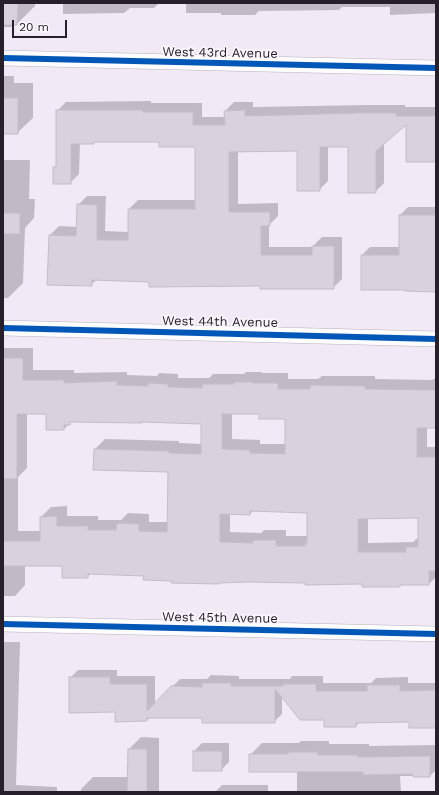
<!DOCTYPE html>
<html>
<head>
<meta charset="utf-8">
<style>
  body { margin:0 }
  #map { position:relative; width:439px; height:795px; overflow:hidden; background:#f2e9f6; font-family:"Work Sans",sans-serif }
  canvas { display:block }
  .frame { position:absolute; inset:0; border:4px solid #27202b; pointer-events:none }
  .scale { position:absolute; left:12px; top:20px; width:55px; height:18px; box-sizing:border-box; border:2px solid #27202b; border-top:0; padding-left:5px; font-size:12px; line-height:14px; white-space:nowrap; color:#27202b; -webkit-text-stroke:3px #faf6fc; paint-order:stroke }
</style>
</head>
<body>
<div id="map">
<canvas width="439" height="795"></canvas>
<div class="frame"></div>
<div class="scale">20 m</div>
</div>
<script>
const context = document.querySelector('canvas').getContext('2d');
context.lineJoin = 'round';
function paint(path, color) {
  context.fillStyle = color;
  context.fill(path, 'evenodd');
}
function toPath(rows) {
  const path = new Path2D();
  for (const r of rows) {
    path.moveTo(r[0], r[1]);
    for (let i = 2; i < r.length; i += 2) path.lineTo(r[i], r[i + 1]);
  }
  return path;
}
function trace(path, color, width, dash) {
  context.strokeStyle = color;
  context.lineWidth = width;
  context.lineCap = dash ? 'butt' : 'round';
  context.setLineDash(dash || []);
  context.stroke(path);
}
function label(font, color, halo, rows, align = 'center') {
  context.font = font + ' "Work Sans",sans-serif';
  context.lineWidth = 3.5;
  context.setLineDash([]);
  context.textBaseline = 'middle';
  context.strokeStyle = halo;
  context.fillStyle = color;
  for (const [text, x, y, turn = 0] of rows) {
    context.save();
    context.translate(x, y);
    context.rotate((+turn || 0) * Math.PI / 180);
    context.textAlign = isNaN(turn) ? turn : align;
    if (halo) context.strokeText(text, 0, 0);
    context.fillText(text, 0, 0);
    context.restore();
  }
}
paint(toPath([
  [3,3,35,3,35,6,17,24,15,24,12,27,3,27],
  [63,3,159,3,154,8,130,8,124,13,63,14],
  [186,3,436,3,436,13,390,15,390,7,342,7,339,10,259,11,255,15,221,15,221,13,186,13],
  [3,76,14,76,14,83,33,83,33,118,17,133,3,133],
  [151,101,151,103,202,103,202,117,226,117,225,111,234,102,253,102,253,107,368,105,405,105,405,107,436,107,436,161,407,123,384,142,384,183,375,192,349,146,328,146,328,181,319,190,298,150,238,151,238,204,278,203,278,216,269,225,269,247,312,247,322,237,342,237,342,279,333,288,97,279,91,285,50,235,59,226,78,227,78,205,87,196,106,196,105,231,129,232,129,209,138,200,196,200,196,146,160,141,96,141,94,143,80,143,79,174,70,183,54,167,57,165,57,111,66,102],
  [3,160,30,160,29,199,35,199,34,218,25,228,23,283,8,298,3,298],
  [408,207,436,207,436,291,362,255,370,247,400,247,400,215],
  [3,348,33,348,33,370,74,370,74,373,127,372,127,375,157,376,159,373,178,374,178,378,209,378,213,374,244,374,246,372,262,372,262,373,288,373,288,379,318,379,322,376,375,376,375,379,432,380,436,378,436,427,427,427,427,447,436,447,436,577,429,584,401,584,399,586,363,583,173,580,145,575,91,573,88,577,63,565,25,565,25,585,15,596,3,596],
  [27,413,47,413,64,429,72,421,143,421,202,423,202,444,179,443,179,441,105,439,95,449,169,471,168,522,149,522,149,514,128,513,121,520,98,520,98,516,67,516,67,506,51,507,41,517,41,531,18,531,18,477,27,468],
  [232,413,260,413,286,418,286,444,260,444,260,440,232,439],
  [254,510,308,512,308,536,286,536,286,530,264,530,261,533,230,532,230,513,250,514],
  [419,517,419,537,413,542,368,543,368,518],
  [3,642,20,642,16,785,57,787,57,792,3,792],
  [78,670,117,670,117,676,155,676,155,704,180,679,207,679,211,675,239,676,239,679,290,679,292,676,323,676,323,683,371,683,376,678,408,677,408,683,436,683,436,727,410,721,360,722,356,726,325,719,282,697,282,714,274,722,203,717,151,717,147,720,116,721,116,711,70,678],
  [141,737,159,738,159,792,81,792,81,789,93,777,128,777,129,749],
  [301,741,329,741,329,744,369,744,369,746,436,745,436,770,430,776,400,776,401,792,297,792,297,771,250,755,262,743,299,743],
  [202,743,229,743,229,762,221,770,194,751],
  [222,785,268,785,268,792,215,792]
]), '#0003');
const building = toPath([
  [3,3,18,3,17,25,3,25,3,3],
  [3,98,18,98,18,134,3,134,3,98],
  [56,110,143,110,143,112,193,112,193,125,225,125,224,111,245,110,245,116,359,113,396,113,396,116,436,116,436,162,406,162,406,125,376,151,376,193,348,193,348,147,320,147,320,191,297,191,297,151,229,152,229,212,270,212,270,226,261,226,261,255,312,255,312,246,334,246,334,289,260,289,260,286,149,287,149,282,92,280,92,286,47,285,49,235,76,236,77,204,97,205,97,240,128,240,128,209,195,209,195,147,159,147,159,142,94,142,94,144,71,144,71,184,53,184,53,167,56,167,56,110],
  [3,213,20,213,20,234,3,234,3,213],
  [399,215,436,215,436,292,405,291,405,290,361,290,361,255,399,255,399,215],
  [3,358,23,358,23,380,64,380,64,383,117,381,117,385,148,386,148,383,168,384,168,387,202,388,202,384,234,384,234,382,252,382,252,383,278,383,278,389,310,389,310,385,365,386,365,389,436,390,436,428,417,428,417,457,436,457,436,571,429,571,429,585,400,585,400,587,362,587,362,584,305,585,305,583,247,582,219,583,219,584,171,583,172,581,143,580,144,576,88,574,88,578,62,578,62,566,3,566,3,541,40,541,40,517,57,516,57,526,88,526,88,530,116,530,117,523,139,524,139,531,167,532,168,472,93,470,94,449,169,451,169,453,201,454,201,424,142,422,142,423,70,422,70,425,64,425,64,430,46,430,46,414,17,414,17,479,3,479,3,358],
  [222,414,259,414,259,419,285,419,285,454,250,453,250,450,222,449,222,414],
  [250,511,307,513,307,543,305,543,305,546,276,546,276,540,253,540,253,543,220,542,220,514,250,515,250,511],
  [418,518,418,547,406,547,406,552,358,552,358,519,418,518],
  [69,677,110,677,110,684,147,684,147,711,171,686,202,687,202,683,231,683,231,686,283,686,283,684,316,684,316,691,367,691,367,685,400,685,400,691,436,690,436,728,409,728,409,722,356,723,356,727,324,727,324,720,300,720,275,689,275,723,202,723,202,718,147,718,147,721,115,722,115,712,69,713,69,677],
  [128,749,147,749,147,792,127,792,128,749],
  [193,751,222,751,222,771,193,771,193,751],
  [288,752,318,752,318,755,358,755,358,757,430,756,430,777,413,777,413,774,363,775,363,772,249,772,249,754,288,754,288,752]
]);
paint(building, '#d9d2dd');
trace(building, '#c4bcc7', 1);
const minor = toPath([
  [3,58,436,68],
  [3,328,436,339],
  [3,624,436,634]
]);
trace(minor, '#b8b1bc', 16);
trace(minor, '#fdfcfe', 15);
trace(toPath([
  [3,58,436,68],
  [3,328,436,339],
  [3,624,436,634]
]), '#0057b8', 6);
label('13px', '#27202b', '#faf6fc', [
  ["West 43rd Avenue",220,53,1],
  ["West 44th Avenue",220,322,1],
  ["West 45th Avenue",220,618,1]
]);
</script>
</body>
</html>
